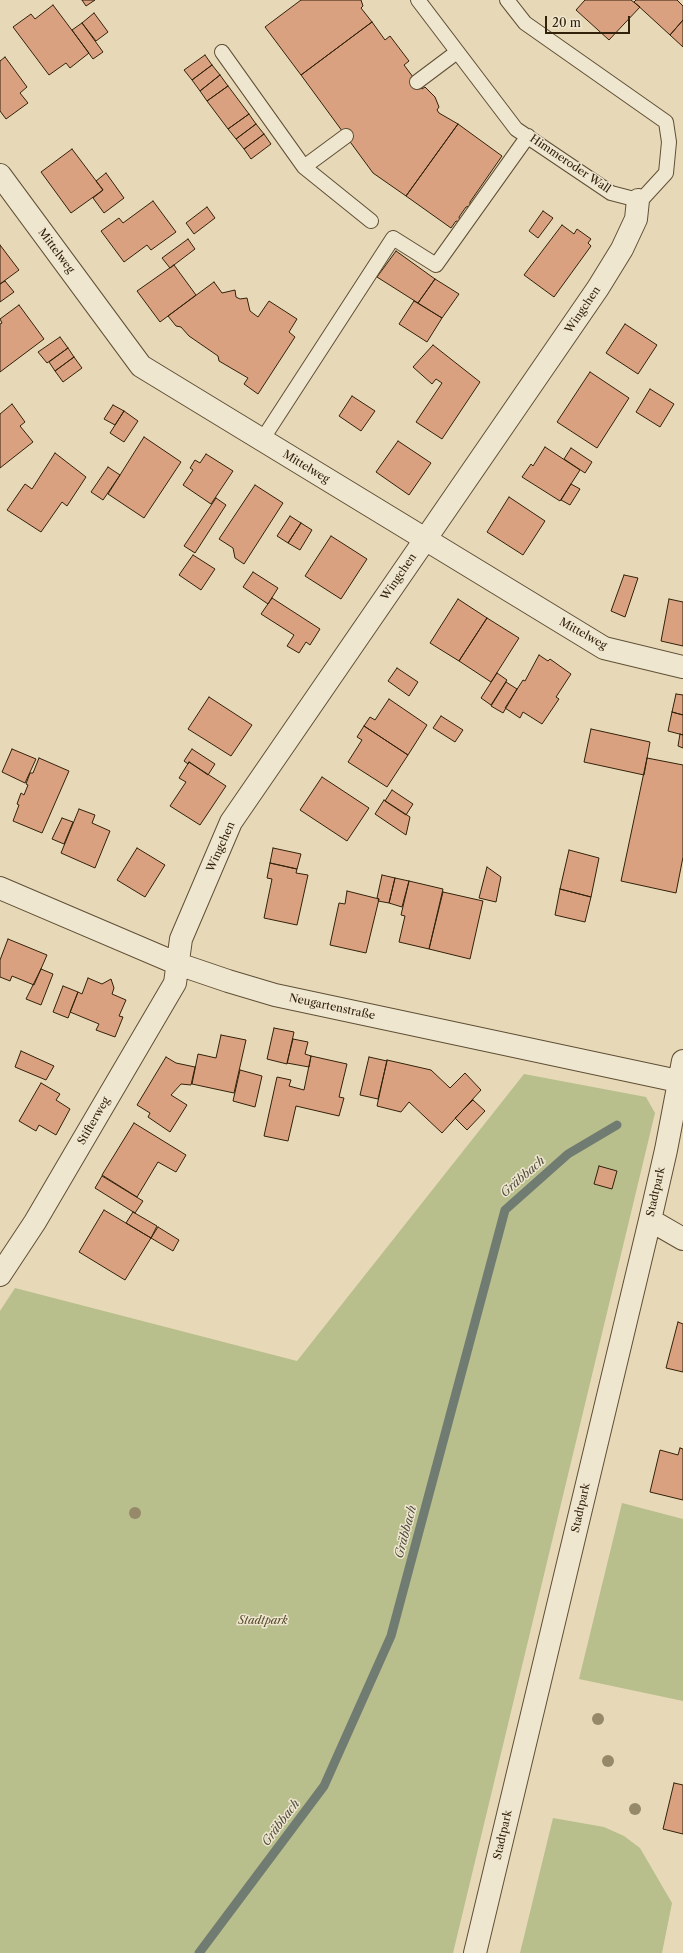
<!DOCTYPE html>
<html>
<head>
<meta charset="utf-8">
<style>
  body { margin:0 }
  #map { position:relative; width:683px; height:1953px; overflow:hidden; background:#e7d9b7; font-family:"Libre Caslon Text",serif }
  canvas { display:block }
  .scale { position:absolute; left:545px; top:16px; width:85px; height:18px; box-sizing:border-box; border:2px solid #32210a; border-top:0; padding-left:5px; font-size:12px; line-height:14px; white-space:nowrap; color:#32210a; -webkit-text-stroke:3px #efe6d0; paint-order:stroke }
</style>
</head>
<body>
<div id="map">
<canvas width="683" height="1953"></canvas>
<div class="scale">20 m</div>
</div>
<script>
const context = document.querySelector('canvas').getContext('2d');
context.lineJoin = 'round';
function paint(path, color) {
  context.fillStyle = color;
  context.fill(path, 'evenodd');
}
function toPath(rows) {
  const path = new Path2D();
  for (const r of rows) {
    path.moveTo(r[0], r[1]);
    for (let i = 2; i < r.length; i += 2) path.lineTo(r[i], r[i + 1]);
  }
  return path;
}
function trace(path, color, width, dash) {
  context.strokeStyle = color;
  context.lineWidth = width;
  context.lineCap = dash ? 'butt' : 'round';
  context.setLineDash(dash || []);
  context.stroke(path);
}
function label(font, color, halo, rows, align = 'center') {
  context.font = font + ' "Libre Caslon Text",serif';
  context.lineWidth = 3;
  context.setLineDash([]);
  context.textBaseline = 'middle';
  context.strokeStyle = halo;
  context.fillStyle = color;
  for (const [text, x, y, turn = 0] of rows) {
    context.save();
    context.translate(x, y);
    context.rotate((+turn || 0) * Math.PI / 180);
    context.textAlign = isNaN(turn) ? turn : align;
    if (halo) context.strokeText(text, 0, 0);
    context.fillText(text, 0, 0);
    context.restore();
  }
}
paint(toPath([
  [524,1074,646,1097,655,1113,453,1953,0,1953,0,1311,15,1288,297,1361],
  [622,1503,683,1519,683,1701,579,1679],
  [553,1818,604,1827,624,1836,640,1848,672,1903,662,1953,520,1953]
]), '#b8be8c');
trace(toPath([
  [199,1953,324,1786,391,1636,505,1210,568,1154,617,1125]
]), '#707c72', 9);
const building = toPath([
  [82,0,95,0,86,6,82,0],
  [301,0,361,0,363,6,361,8,372,22,301,75,265,27,301,0],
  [585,0,631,0,640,7,609,40,576,10,585,0],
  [636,0,677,0,683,6,683,20,670,35,634,2,636,0],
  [53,5,89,53,70,68,66,63,49,75,13,27,31,14,35,19,53,5],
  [94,13,108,32,96,41,82,23,94,13],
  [683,20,683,47,670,35,683,20],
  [372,22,385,40,390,36,409,61,404,65,422,89,425,87,435,97,439,107,437,110,439,113,458,124,406,196,373,173,301,75,372,22],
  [82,23,103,52,93,59,72,30,82,23],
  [205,55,212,65,192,80,184,70,205,55],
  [5,57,27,87,20,93,28,103,6,119,0,111,0,61,5,57],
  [212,65,220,75,200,91,192,80,212,65],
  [220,75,228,86,207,101,200,91,220,75],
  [228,86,249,114,228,129,207,101,228,86],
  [249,114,256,124,236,139,228,129,249,114],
  [256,124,264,134,244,149,236,139,256,124],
  [458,124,502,156,470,202,470,206,466,207,459,217,460,222,456,221,451,228,406,196,458,124],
  [264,134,271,144,251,159,244,149,264,134],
  [72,149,103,190,71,213,41,172,72,149],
  [106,173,124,198,104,213,93,198,103,190,96,181,106,173],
  [153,201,176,232,151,250,147,245,124,262,101,231,119,218,123,223,153,201],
  [207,207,215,218,194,234,186,223,207,207],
  [543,211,553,218,538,238,529,231,543,211],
  [562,225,574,234,577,229,591,239,588,243,591,246,554,297,524,275,562,225],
  [188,239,195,249,170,268,162,258,188,239],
  [0,245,19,270,0,284,0,245],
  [396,251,435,279,418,303,377,277,396,251],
  [174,265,196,295,160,322,137,291,174,265],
  [435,279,459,294,442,318,418,303,435,279],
  [5,281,14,292,0,302,0,284,5,281],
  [214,282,222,293,235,290,236,297,240,299,247,298,250,311,258,317,269,301,297,319,289,332,295,337,258,394,244,384,248,378,219,361,218,356,189,336,181,327,176,326,168,316,214,282],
  [414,301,442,318,427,342,399,324,414,301],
  [19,305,44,339,0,372,0,324,2,323,0,319,19,305],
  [625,324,657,345,638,374,606,353,625,324],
  [60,337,68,348,47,363,38,352,60,337],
  [433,345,480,382,442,439,416,422,442,383,436,379,432,384,413,367,433,345],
  [68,348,74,357,55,371,49,362,68,348],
  [74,357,82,368,63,382,55,371,74,357],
  [590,372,629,398,597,448,557,422,590,372],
  [650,389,674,404,660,427,636,412,650,389],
  [352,396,375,411,361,431,339,416,352,396],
  [12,404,25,422,20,426,33,442,0,468,0,414,12,404],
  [113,405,124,411,115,425,104,419,113,405],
  [124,411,138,421,124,442,110,433,124,411],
  [144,437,181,462,144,518,108,494,144,437],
  [398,441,431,463,409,495,376,472,398,441],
  [545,447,580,470,560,501,522,477,531,464,533,466,545,447],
  [571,448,592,462,585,473,564,459,571,448],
  [55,453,86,477,67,506,62,502,41,532,7,510,25,484,32,489,55,453],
  [206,454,233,471,211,504,183,485,193,470,190,468,195,460,200,463,206,454],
  [108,467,120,475,103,500,91,492,108,467],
  [571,484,580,489,570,505,561,500,571,484],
  [255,485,283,503,244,564,235,558,233,548,219,539,255,485],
  [509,497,545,521,523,555,487,532,509,497],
  [216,498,226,505,195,553,184,546,216,498],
  [290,516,301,523,288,543,277,536,290,516],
  [301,523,312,530,300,550,288,543,301,523],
  [331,536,367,559,341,599,305,576,331,536],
  [193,555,215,569,201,590,179,575,193,555],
  [253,572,278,588,268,604,243,587,253,572],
  [624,575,638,578,625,617,611,611,624,575],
  [272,598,320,629,310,645,306,642,299,653,287,646,294,635,261,614,272,598],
  [458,599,487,618,459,661,430,643,458,599],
  [669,599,683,602,683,646,661,641,669,599],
  [487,618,519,638,491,682,459,661,487,618],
  [539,655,548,661,550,659,571,674,556,697,559,699,542,724,523,712,520,718,505,708,523,680,525,681,539,655],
  [397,668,418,682,409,696,388,681,397,668],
  [497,673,507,680,491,705,481,698,497,673],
  [506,682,517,689,503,713,491,706,506,682],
  [676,694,683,695,683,715,672,712,676,694],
  [209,697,252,725,231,756,188,729,209,697],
  [389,699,427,725,408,755,364,726,370,717,375,720,389,699],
  [672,712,683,715,683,735,668,731,672,712],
  [441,716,463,730,455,742,433,728,441,716],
  [364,726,408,755,387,787,348,762,362,740,357,737,364,726],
  [591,729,650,742,644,775,584,762,591,729],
  [680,734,683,735,683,748,678,746,680,734],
  [12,749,36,759,25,783,2,772,12,749],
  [192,749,215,764,208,775,189,762,188,764,184,761,192,749],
  [39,758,69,771,42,833,13,821,19,805,17,804,21,793,24,795,28,785,26,784,30,773,33,773,39,758],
  [647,758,683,765,683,857,676,893,621,881,647,758],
  [189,762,226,786,200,825,170,806,186,782,179,778,189,762],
  [322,777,369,808,347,841,300,810,322,777],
  [392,790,413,804,406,815,385,801,392,790],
  [384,800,410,817,406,835,375,814,384,800],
  [79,809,95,815,92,823,110,831,95,868,61,853,79,809],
  [62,818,73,822,64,844,52,839,62,818],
  [137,848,165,865,145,897,117,880,137,848],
  [273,848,301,854,297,869,270,863,273,848],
  [569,850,599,858,591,897,560,889,569,850],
  [270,863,297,869,296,873,308,875,297,925,264,918,272,879,267,878,270,863],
  [487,867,501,877,496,902,479,898,487,867],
  [382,875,395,878,389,903,378,901,379,899,377,898,382,875],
  [395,878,409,881,402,907,389,903,395,878],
  [409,881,443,889,429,949,399,942,405,916,401,915,409,881],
  [560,889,591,897,585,922,555,915,560,889],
  [347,891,379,899,366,953,330,945,339,903,345,904,347,891],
  [443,892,483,901,470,959,429,949,443,892],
  [8,939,47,955,34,985,12,976,10,981,0,977,0,960,8,939],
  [41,969,53,974,41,1005,26,999,41,969],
  [88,978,102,984,111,979,114,988,112,994,126,1000,119,1016,123,1017,115,1037,96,1030,99,1024,70,1012,78,992,82,994,88,978],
  [63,986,78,992,68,1018,53,1012,63,986],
  [274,1028,294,1032,287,1064,267,1059,274,1028],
  [221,1035,246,1040,234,1093,192,1084,198,1054,216,1058,221,1035],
  [293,1039,308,1042,305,1054,311,1056,309,1067,287,1063,293,1039],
  [21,1051,54,1066,46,1080,15,1067,21,1051],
  [311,1056,347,1064,339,1097,344,1098,339,1116,296,1106,288,1141,264,1136,277,1077,291,1080,289,1086,304,1090,311,1056],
  [166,1057,176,1063,195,1067,191,1085,181,1084,171,1095,187,1105,170,1132,148,1117,150,1113,137,1105,166,1057],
  [369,1057,387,1061,378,1099,360,1095,369,1057],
  [387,1060,431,1070,450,1088,465,1073,481,1090,442,1133,409,1102,401,1112,377,1106,387,1060],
  [240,1070,262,1076,255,1107,233,1101,240,1070],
  [41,1083,60,1094,56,1100,70,1109,56,1135,39,1125,36,1131,19,1121,41,1083],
  [473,1100,485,1111,467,1130,455,1118,473,1100],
  [134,1123,186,1155,176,1172,158,1162,137,1197,102,1175,134,1123],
  [599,1166,617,1171,612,1189,594,1184,599,1166],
  [102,1176,143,1201,135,1213,95,1188,102,1176],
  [104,1210,151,1238,125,1280,79,1252,104,1210],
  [133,1212,157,1226,151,1238,126,1223,133,1212],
  [158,1227,179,1240,173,1251,151,1238,158,1227],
  [678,1322,683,1324,683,1372,666,1368,678,1322],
  [680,1448,683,1449,683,1500,650,1492,660,1450,678,1455,680,1448],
  [674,1783,683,1785,683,1834,663,1829,674,1783]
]);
paint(building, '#daa180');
trace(building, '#32210a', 1);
const lane = toPath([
  [418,0,516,129,611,193,638,200,644,197,666,173,669,142,666,122,525,23,507,0],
  [222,52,304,167,371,221],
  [417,82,457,52],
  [304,167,346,136],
  [262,440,393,238,436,265,528,136]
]);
const street = toPath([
  [0,175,141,366,604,648,683,667],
  [0,888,178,964,228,981,275,995,678,1081],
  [650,1220,683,1239],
  [0,1275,35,1222,175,983,181,939,231,822,598,288,622,249,636,219,638,200],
  [475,1953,650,1220,666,1150,683,1061]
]);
trace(lane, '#5f4f35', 16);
trace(street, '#5f4f35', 24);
trace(lane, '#efe6d0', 14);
trace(street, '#efe6d0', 22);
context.fillStyle = '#968969';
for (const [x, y] of [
  [135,1513],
  [598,1719],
  [608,1761],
  [635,1809]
]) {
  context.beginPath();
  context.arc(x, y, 6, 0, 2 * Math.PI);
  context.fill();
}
label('11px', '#32210a', '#efe6d0', [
  ["Himmeroder Wall",570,164,34],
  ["Mittelweg",56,251,53],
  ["Wingchen",583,310,-56],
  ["Mittelweg",306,467,31],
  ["Wingchen",399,577,-56],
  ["Mittelweg",583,634,29],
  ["Wingchen",221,847,-66],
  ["Neugartenstraße",332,1007,12],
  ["Stifterweg",94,1121,-60],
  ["Stadtpark",656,1192,-77],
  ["Stadtpark",581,1508,-77],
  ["Stadtpark",503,1835,-77]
]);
label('italic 11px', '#54482a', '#efe6d0', [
  ["Stadtpark",263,1621]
]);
label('italic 12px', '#514e3e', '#efe6d0', [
  ["Gräbbach",523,1177,-41],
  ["Gräbbach",406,1532,-75],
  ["Gräbbach",281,1823,-53]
]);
</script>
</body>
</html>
